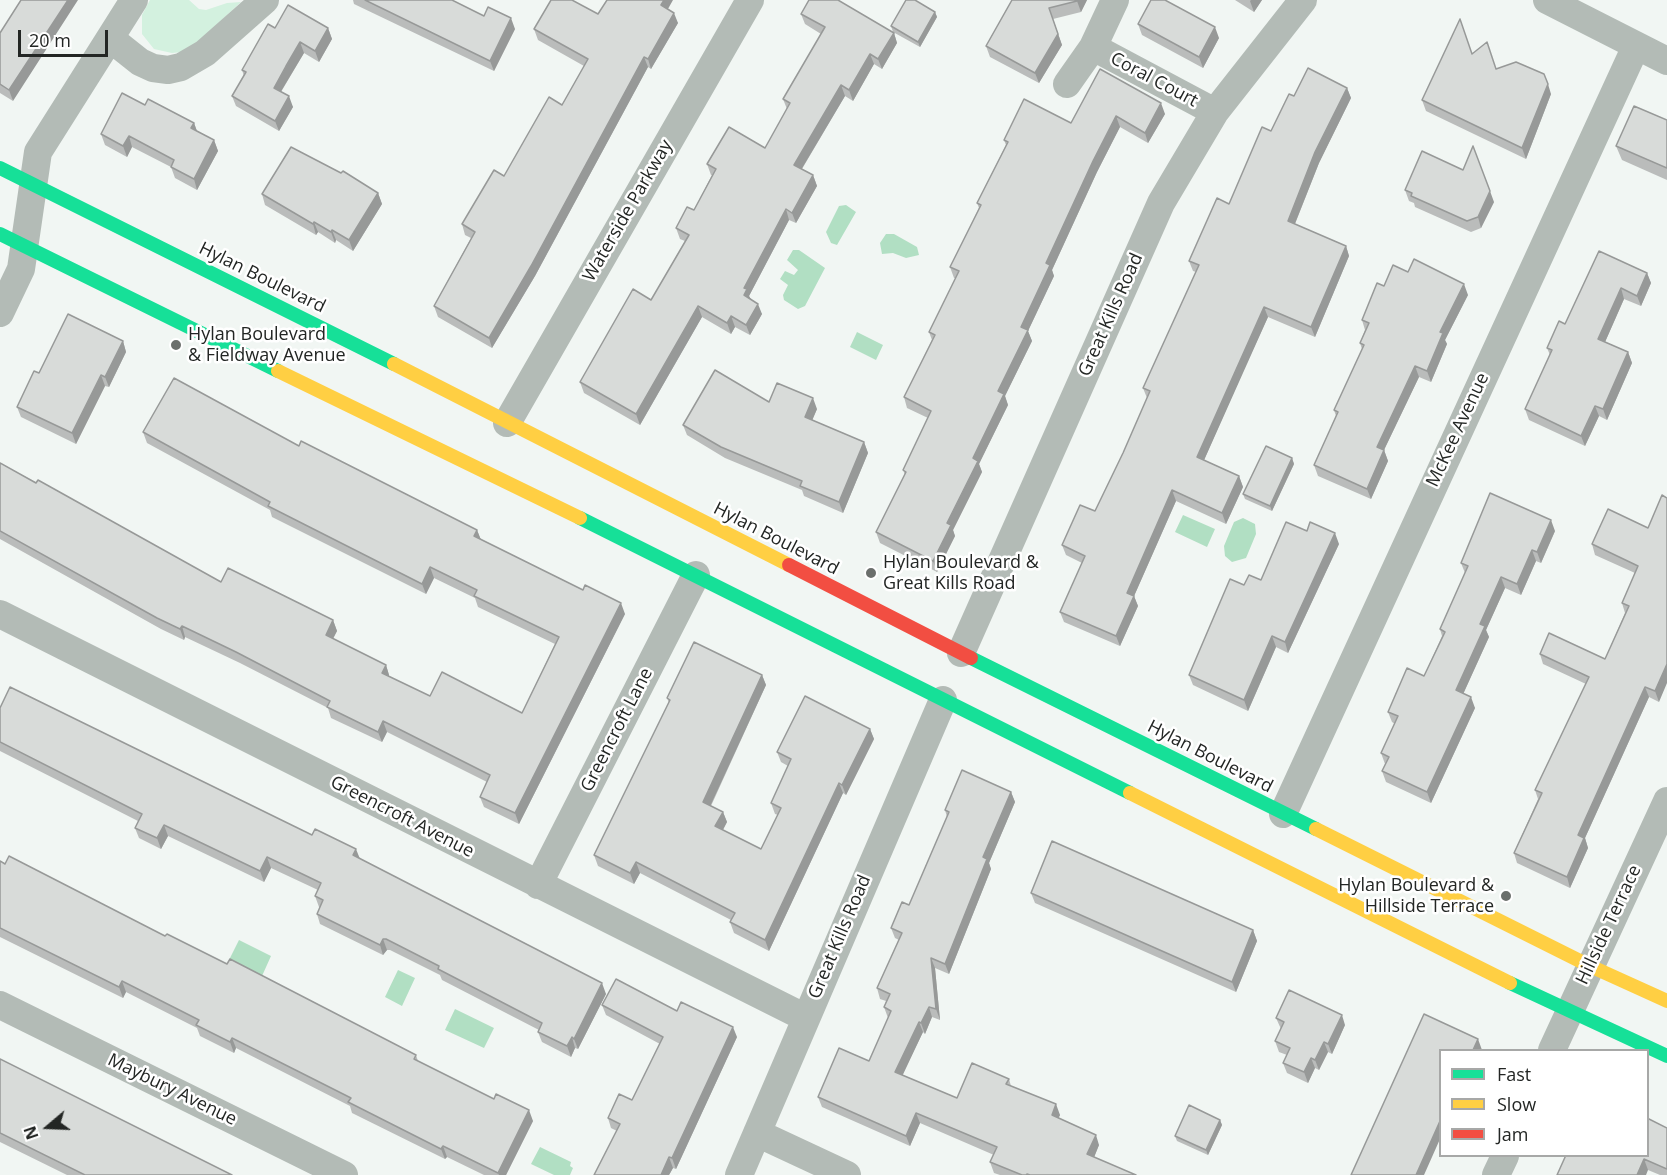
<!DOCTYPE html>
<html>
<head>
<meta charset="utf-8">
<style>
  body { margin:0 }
  #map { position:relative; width:1667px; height:1175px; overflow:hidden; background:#f1f6f3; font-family:"Open Sans",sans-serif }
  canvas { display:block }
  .legend { position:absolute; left:1439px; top:1049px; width:210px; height:108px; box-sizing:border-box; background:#fff; border:2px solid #a7a8a7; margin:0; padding:8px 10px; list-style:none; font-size:18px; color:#232624 }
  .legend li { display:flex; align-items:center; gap:12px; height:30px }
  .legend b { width:30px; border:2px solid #a7a8a7 }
  .north { position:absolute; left:18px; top:1097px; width:60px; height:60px; -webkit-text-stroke:4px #fff; paint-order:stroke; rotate:251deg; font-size:16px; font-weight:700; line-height:24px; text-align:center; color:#232624 }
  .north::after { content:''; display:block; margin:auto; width:21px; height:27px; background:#232624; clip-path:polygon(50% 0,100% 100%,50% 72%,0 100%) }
  .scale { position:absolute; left:18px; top:30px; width:90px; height:27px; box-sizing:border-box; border:3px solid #232624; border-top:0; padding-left:8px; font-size:18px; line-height:21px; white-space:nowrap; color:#232624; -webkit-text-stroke:4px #fff; paint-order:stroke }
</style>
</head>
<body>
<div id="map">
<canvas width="1667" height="1175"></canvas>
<ul class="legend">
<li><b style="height:8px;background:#16e098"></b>Fast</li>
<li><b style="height:8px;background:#ffcf43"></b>Slow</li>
<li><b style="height:8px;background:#f24e42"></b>Jam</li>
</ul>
<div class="north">N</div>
<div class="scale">20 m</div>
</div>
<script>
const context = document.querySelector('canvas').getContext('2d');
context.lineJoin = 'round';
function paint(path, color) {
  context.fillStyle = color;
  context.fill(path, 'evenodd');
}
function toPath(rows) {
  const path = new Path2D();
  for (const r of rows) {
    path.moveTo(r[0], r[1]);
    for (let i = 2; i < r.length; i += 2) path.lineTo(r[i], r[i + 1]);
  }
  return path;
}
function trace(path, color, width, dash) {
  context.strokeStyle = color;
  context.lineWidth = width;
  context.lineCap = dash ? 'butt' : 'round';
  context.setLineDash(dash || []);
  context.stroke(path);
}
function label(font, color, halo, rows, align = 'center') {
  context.font = font + ' "Open Sans",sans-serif';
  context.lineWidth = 5;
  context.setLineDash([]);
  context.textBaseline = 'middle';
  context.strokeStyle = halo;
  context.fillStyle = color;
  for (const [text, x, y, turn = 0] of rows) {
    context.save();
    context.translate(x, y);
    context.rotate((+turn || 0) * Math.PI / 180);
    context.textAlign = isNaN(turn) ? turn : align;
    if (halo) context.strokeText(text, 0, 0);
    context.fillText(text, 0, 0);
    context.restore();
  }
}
paint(toPath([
  [150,0,189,0,199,9,206,10,227,3,241,2,197,43,182,52,172,53,154,49,142,34,142,15]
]), '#d3f1df');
paint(toPath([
  [846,205,856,212,837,245,831,243,826,232,839,206],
  [886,234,894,234,917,247,919,255,906,258,893,253,882,254,880,243],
  [793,250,799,250,825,268,805,306,798,309,784,300,783,295,788,285,780,279,785,271,794,275,798,270,787,260],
  [857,332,883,345,876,360,850,347],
  [1183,515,1215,529,1207,547,1175,532],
  [1243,518,1255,524,1256,534,1246,558,1232,562,1225,556,1224,546,1234,522],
  [239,940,271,956,262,976,229,960],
  [398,970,415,978,402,1006,385,997],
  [455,1009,494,1028,484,1048,445,1030],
  [540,1147,571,1162,570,1166,573,1168,570,1175,554,1175,531,1164]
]), '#b1dfc3');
trace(toPath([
  [1547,0,1667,61],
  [111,39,140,62,153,68,168,70,181,67,205,53,265,0],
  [1093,47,1215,112],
  [1067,84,1093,47,1115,0],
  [0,313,21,269,38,152,134,0],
  [507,423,750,0],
  [0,614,806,1018],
  [961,653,1161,203,1215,112,1303,0],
  [1283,814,1636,46],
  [538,885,696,575],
  [0,1005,344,1175],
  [1552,1050,1667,801],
  [757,1133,847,1175],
  [739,1175,943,700],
  [1496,1175,1505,1156]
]), '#b3bbb6', 28);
trace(toPath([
  [0,168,394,364],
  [0,234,278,371],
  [580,518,1130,793],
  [971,658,1316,829],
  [1510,983,1667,1056]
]), '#16e098', 14);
trace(toPath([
  [394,364,789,565],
  [278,371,580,518],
  [1130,793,1510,983],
  [1316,829,1590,966,1667,1001]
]), '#ffcf43', 14);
trace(toPath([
  [789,565,971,658]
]), '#f24e42', 14);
paint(toPath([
  [353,0,452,0,484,16,515,29,494,71,354,4],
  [1012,0,1087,0,1081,12,1053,19,1062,45,1039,83,990,57,986,46],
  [1235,0,1262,0,1254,12],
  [668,10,678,23,651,69,648,67,535,276,492,348,438,317,434,306,471,238,465,235,462,224,504,176,562,105,584,66,538,40,534,29,598,14],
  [935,12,937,17,920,47,893,32,891,26],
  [801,14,894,33,897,43,882,69,874,64,853,101,845,96,802,169,813,175,817,186,796,223,789,220,749,296,751,299,762,314,750,335,735,327,731,334,702,317,640,425,584,393,580,382,651,300,685,241,680,239,676,228,694,210,712,175,711,175,707,164,765,148,787,109,783,99,821,34,805,24],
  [1138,24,1219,38,1203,68,1142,35],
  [275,28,328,28,332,39,319,62,304,53,281,92,293,107,279,131,236,106,232,96,244,76,242,70],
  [0,33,13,101,0,93],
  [1472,54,1496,69,1551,94,1526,159,1426,111,1422,100],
  [1100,69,1165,114,1148,143,1120,127,1097,172,1052,270,1054,276,1028,331,1032,341,1005,396,1008,405,979,464,982,472,953,530,955,536,937,572,880,543,876,532,905,475,903,470,928,418,907,408,904,397,932,340,929,332,956,278,954,278,950,267,979,208,977,203,1006,145,1004,140,1071,123],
  [1347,88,1351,98,1319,163,1295,224,1346,246,1349,256,1315,337,1268,317,1244,369,1204,460,1239,476,1243,487,1226,524,1176,501,1134,596,1138,606,1120,646,1064,622,1060,612,1082,563,1066,555,1062,545,1095,511,1123,453,1147,398,1143,388,1196,272,1193,271,1189,261,1229,204,1271,131,1294,96],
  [145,105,194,123,197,131,214,140,218,151,197,190,175,178,171,167,132,147,127,157,105,145,101,134],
  [1667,120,1667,180,1622,160,1616,146],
  [1405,190,1494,202,1481,228,1471,232,1415,207,1414,203,1409,201],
  [378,193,382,204,353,251,336,240,335,243,318,232,316,235,265,205,262,194],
  [1599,251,1647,273,1651,283,1641,306,1624,299,1605,342,1628,352,1632,363,1607,420,1599,416,1585,446,1529,420,1525,409,1550,355,1547,348,1565,324],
  [1408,272,1468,295,1445,340,1447,344,1431,382,1419,377,1384,450,1388,461,1371,499,1318,476,1314,465,1336,416,1334,410,1362,349,1360,343,1365,330,1362,320],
  [123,341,126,352,109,387,105,386,76,444,21,417,17,407,39,373],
  [769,402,817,409,812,420,864,442,868,453,843,513,804,496,802,490,725,458,687,435,683,425],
  [143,432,299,446,477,530,481,540,625,614,519,824,484,807,480,797,487,782,387,732,382,742,331,718,328,708,240,663,185,637,184,640,161,629,0,539,0,463,221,582,333,620,337,631,333,639,386,665,389,675,389,677,430,696,522,713,555,644,478,607,475,598,434,578,426,594,272,517,270,510,147,443],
  [1292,458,1294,464,1272,511,1245,499,1243,494],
  [1648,528,1659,702,1649,697,1585,838,1588,848,1570,888,1517,863,1514,853,1538,799,1535,790,1586,684,1543,664,1540,654,1605,659,1625,613,1622,603,1635,573,1595,555,1592,544],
  [1307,531,1339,544,1288,653,1276,647,1248,711,1193,685,1189,675,1244,585,1261,580],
  [1555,531,1541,563,1536,561,1521,595,1505,588,1486,630,1489,637,1463,694,1475,708,1431,803,1386,782,1382,771,1385,764,1381,753,1395,724,1392,722,1388,712,1424,676,1442,636,1440,629,1465,573,1461,563],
  [762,675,766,685,711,806,723,812,727,822,723,830,761,849,778,815,775,814,771,803,788,766,781,762,777,752,870,729,874,739,846,795,843,793,769,951,734,933,730,922,731,920,640,873,634,884,598,866,594,855,669,703,667,698],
  [0,708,360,859,606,994,578,1049,575,1048,571,1057,542,1042,538,1032,539,1030,442,980,440,975,390,950,387,950,383,955,320,924,317,914,320,907,319,907,315,896,318,890,271,868,264,882,168,836,161,849,139,838,135,828,138,821,0,751],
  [1011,792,1015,802,989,863,991,869,949,974,935,968,940,1020,932,1017,925,1034,923,1032,902,1075,957,1098,1009,1079,1011,1086,1060,1115,1058,1118,1099,1145,1094,1157,1136,1175,1000,1175,994,1173,990,1162,994,1155,920,1123,910,1146,822,1107,818,1097,869,1061,888,1018,884,1007,886,1001,880,999,877,988,899,940,895,938,891,928,909,905,947,817,945,810],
  [0,861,227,964,416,1055,418,1061,533,1121,506,1175,484,1175,447,1157,445,1159,352,1113,350,1106,236,1048,234,1053,200,1036,197,1028,126,992,123,998,0,937],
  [1031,893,1253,930,1257,941,1236,992,1035,903],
  [602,1005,677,1011,737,1037,676,1169,673,1168,669,1175,594,1175,617,1131,611,1128,608,1118,632,1100,660,1044,606,1015],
  [1276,1018,1345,1025,1332,1054,1328,1052,1319,1070,1315,1068,1308,1083,1287,1073,1283,1063,1287,1055,1279,1052,1275,1041,1281,1029],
  [0,1059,232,1175,67,1175,0,1142],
  [1220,1120,1222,1125,1208,1155,1177,1141,1175,1136],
  [1667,1128,1667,1175,1660,1175,1648,1170,1557,1175]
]), '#babcbb');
paint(toPath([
  [68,0,78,0,13,101,9,90],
  [664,0,673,0,664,16,661,5],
  [1077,0,1087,0,1081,12,1077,1],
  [1251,0,1262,0,1254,12,1250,1],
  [1049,8,1062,45,1039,83,1035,73],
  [935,12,937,17,920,47,918,42],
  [674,13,678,23,651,69,648,59],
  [511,18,515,29,494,71,490,61],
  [1215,27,1219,38,1203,68,1199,57],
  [328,28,332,39,319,62,315,51],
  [894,33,897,43,882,69,878,59],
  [300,42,304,53,277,98,274,88],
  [870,54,874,64,853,101,849,90],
  [644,57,648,67,535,276,492,348,489,338],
  [1548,84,1551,94,1526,159,1522,148],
  [841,85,845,96,798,175,794,165],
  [1347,88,1351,98,1319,163,1292,231,1288,221,1315,152],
  [289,96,293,107,279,131,275,121],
  [1161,103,1165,114,1148,143,1145,133],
  [1116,116,1120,127,1097,172,1052,270,1054,276,1028,331,1032,341,1005,396,1008,405,979,464,982,472,953,530,955,536,937,572,933,561,998,391,1021,327,1046,263,1093,161],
  [194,123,198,134,191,128],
  [129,136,132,147,127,157,123,146],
  [214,140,218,151,197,190,194,179],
  [813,175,817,186,796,223,792,213],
  [1490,191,1494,202,1481,228,1478,217],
  [378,193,382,204,353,251,349,240],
  [786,209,789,220,749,296,751,300,744,295,744,288],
  [314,222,318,232,316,235,313,224],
  [332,230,336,240,335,243,331,232],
  [1346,246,1349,256,1315,337,1311,327],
  [1647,273,1651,283,1641,306,1637,296],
  [1464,284,1468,295,1445,340,1447,344,1431,382,1427,371,1440,332],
  [1621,288,1624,299,1602,349,1598,339],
  [758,304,762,314,750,335,746,325],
  [698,306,702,317,640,425,636,414],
  [1264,307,1268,317,1201,467,1197,457],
  [731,316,735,327,731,334,727,323],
  [123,341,126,352,109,387,105,377],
  [1628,352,1632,363,1607,420,1603,409],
  [1415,366,1419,377,1384,450,1388,461,1371,499,1367,489,1377,447],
  [101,375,105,386,76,444,72,433],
  [813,398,817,409,809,428,805,417],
  [1595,406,1599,416,1585,446,1581,436],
  [864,442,868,453,843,513,839,502],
  [1292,458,1294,464,1272,511,1270,506],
  [1239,476,1243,487,1226,524,1222,513],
  [1172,490,1176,501,1131,603,1127,593],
  [1551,520,1555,531,1541,563,1537,552],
  [477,530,481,540,474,536],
  [1335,533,1339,544,1288,653,1285,642],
  [1532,550,1536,561,1521,595,1517,584],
  [430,567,434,578,426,594,422,584],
  [1501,577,1505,588,1486,630,1489,637,1460,701,1456,690,1480,624],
  [1134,596,1138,606,1120,646,1116,636],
  [621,603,625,614,519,824,515,813],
  [333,620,337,631,329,646,326,635],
  [182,626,185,637,184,640,180,629],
  [1272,636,1276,647,1248,711,1244,700],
  [1667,664,1667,683,1659,702,1655,691],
  [386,665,389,675,386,684,382,673],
  [762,675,766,685,707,813,703,802],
  [1645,687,1649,697,1585,838,1588,848,1570,888,1567,877,1578,835],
  [1471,697,1475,708,1431,803,1427,792],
  [383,721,387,732,382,742,378,732],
  [870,729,874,739,846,795,842,785],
  [839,783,843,793,769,951,765,940],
  [1011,792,1015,802,989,863,991,869,949,974,945,964,983,857],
  [723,812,727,822,719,837,715,826],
  [164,825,168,836,161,849,157,838],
  [356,849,360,859,353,855],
  [267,857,271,868,264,882,260,871],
  [636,862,640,873,634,884,630,873],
  [1253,930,1257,941,1236,992,1232,982],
  [383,939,387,950,383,955,380,945],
  [931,958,935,968,940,1020,936,1009],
  [122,981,126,992,123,998,119,987],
  [602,983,606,994,578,1049,574,1039],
  [929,1007,932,1017,925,1034,921,1023],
  [1342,1015,1345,1025,1332,1054,1328,1044],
  [919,1022,923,1032,899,1083,895,1072],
  [733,1027,737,1037,676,1169,672,1158],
  [572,1037,575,1048,571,1057,567,1046],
  [232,1038,236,1048,234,1053,230,1042],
  [1478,1039,1482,1050,1473,1050],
  [1324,1042,1328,1052,1319,1070,1315,1060],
  [1311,1058,1315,1068,1308,1083,1304,1072],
  [1056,1104,1060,1115,1055,1126,1052,1115],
  [529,1110,533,1121,506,1175,499,1175,498,1173],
  [916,1113,920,1123,910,1146,906,1136],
  [1220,1120,1222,1125,1208,1155,1206,1150],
  [1440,1121,1440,1139,1424,1175,1416,1175],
  [1096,1135,1099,1145,1091,1165,1087,1154],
  [443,1146,447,1157,445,1159,441,1149],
  [669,1157,673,1168,669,1175,661,1175],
  [1644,1159,1648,1170,1646,1175,1637,1175]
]), '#979998');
const building = toPath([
  [21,0,68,0,9,90,0,84,0,33,21,0],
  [365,0,452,0,484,16,488,7,511,18,490,61,365,0],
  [551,0,572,0,598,14,607,0,664,0,661,5,674,13,648,59,644,57,531,266,489,338,434,306,475,232,462,224,494,170,504,176,549,97,562,105,588,59,534,29,551,0],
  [809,0,838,0,894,33,878,59,870,54,849,90,841,85,794,165,813,175,792,213,786,209,744,288,747,289,744,295,758,304,746,325,731,316,727,323,698,306,636,414,580,382,633,289,651,300,689,235,676,228,687,207,694,210,716,169,707,164,729,127,765,148,790,103,783,99,825,27,801,14,809,0],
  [906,0,915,0,935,12,918,42,891,26,906,0],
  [1012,0,1077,0,1077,1,1049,8,1058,34,1035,73,986,46,1012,0],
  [1151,0,1165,0,1215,27,1199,57,1138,24,1151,0],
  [288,5,328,28,315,51,300,42,286,66,274,88,289,96,275,121,232,96,246,72,242,70,268,24,275,28,288,5],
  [1460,19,1472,54,1487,42,1496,69,1516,62,1544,74,1548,84,1522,148,1422,100,1460,19],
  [1308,68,1347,88,1315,152,1288,221,1346,246,1311,327,1264,307,1197,457,1239,476,1222,513,1172,490,1127,593,1134,596,1116,636,1060,612,1085,556,1062,545,1080,505,1095,511,1123,453,1150,391,1143,388,1199,265,1189,261,1217,198,1229,204,1262,127,1271,131,1289,94,1294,96,1308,68],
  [1100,69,1161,103,1145,133,1116,116,1093,161,1046,263,1050,265,1021,327,1028,330,998,391,1004,394,973,458,978,461,947,523,951,525,933,561,876,532,906,472,903,470,931,411,904,397,935,335,929,332,959,271,950,267,981,205,977,203,1008,142,1004,140,1024,99,1071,123,1100,69],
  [122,93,145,105,148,99,194,123,191,128,214,140,194,179,171,167,174,160,129,136,123,146,101,134,122,93],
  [1634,106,1667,120,1667,168,1616,146,1634,106],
  [1473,146,1490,191,1478,217,1467,221,1411,196,1412,193,1405,190,1422,151,1463,170,1473,146],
  [291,147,341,173,343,171,378,193,349,240,332,230,331,232,314,222,313,224,262,194,291,147],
  [1599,251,1647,273,1637,296,1621,288,1598,339,1628,352,1603,409,1595,406,1581,436,1525,409,1552,350,1547,348,1559,321,1565,324,1599,251],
  [1414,259,1464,284,1440,332,1443,333,1427,371,1415,366,1377,447,1384,450,1367,489,1314,465,1338,412,1334,410,1364,345,1360,343,1369,323,1362,320,1377,283,1384,286,1393,265,1408,272,1414,259],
  [68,314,123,341,105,377,101,375,72,433,17,407,34,371,39,373,68,314],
  [715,370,769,402,777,383,813,398,805,417,864,442,839,502,800,486,802,481,721,447,683,425,715,370],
  [174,378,299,446,301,441,477,530,474,536,583,590,585,585,621,603,515,813,480,797,490,775,383,721,378,732,327,707,330,701,236,652,182,626,180,629,157,618,0,531,0,463,36,483,38,480,221,582,228,568,333,620,326,635,386,665,382,673,430,696,442,672,522,713,559,637,474,596,477,590,430,567,422,584,268,506,270,502,143,432,174,378],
  [1266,446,1292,458,1270,506,1243,494,1266,446],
  [1490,493,1551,520,1537,552,1532,550,1517,584,1501,577,1480,624,1485,626,1456,690,1471,697,1427,792,1382,771,1389,757,1381,753,1398,716,1388,712,1407,668,1424,676,1445,632,1440,629,1468,566,1461,563,1490,493],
  [1662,495,1667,498,1667,664,1655,691,1645,687,1578,835,1584,838,1567,877,1514,853,1542,793,1535,790,1589,677,1540,654,1549,633,1605,659,1629,606,1622,603,1638,566,1592,544,1608,509,1648,528,1662,495],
  [1286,522,1307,531,1310,522,1335,533,1285,642,1272,636,1244,700,1189,675,1230,579,1244,585,1249,575,1261,580,1286,522],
  [694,642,762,675,703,802,723,812,715,826,761,849,781,808,771,803,791,759,777,752,805,696,870,729,842,785,839,783,765,940,730,922,735,913,636,862,630,873,594,855,670,700,667,698,694,642],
  [10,687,312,835,315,829,356,849,353,855,602,983,574,1039,572,1037,567,1046,538,1032,542,1023,438,969,439,966,386,939,383,939,380,945,317,914,323,900,315,896,321,883,267,857,260,871,164,825,157,838,135,828,142,814,0,742,0,708,10,687],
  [962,770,1011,792,983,857,987,859,945,964,931,958,936,1009,929,1007,921,1023,919,1022,895,1072,957,1098,972,1063,1009,1079,1006,1084,1056,1104,1052,1115,1096,1135,1087,1154,1136,1175,1030,1175,1027,1174,1026,1175,1022,1175,990,1162,997,1147,916,1113,906,1136,818,1097,839,1048,869,1061,891,1011,884,1007,890,994,877,988,902,933,891,928,902,902,909,905,949,812,945,810,962,770],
  [1052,841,1253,930,1232,982,1031,893,1052,841],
  [9,856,165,936,167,934,227,964,230,959,416,1055,414,1059,494,1099,496,1094,529,1110,498,1173,443,1146,441,1149,348,1102,351,1098,232,1038,230,1042,196,1025,199,1020,122,981,119,987,0,928,0,861,5,864,9,856],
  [616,979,677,1011,681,1002,733,1027,672,1158,669,1157,661,1175,594,1175,620,1124,608,1118,619,1094,632,1100,663,1037,602,1005,616,979],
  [1289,990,1342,1015,1328,1044,1324,1042,1315,1060,1311,1058,1304,1072,1283,1063,1290,1048,1275,1041,1284,1022,1276,1018,1289,990],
  [1424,1014,1478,1039,1473,1050,1440,1050,1440,1121,1416,1175,1351,1175,1424,1014],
  [0,1059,232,1175,85,1175,0,1133,0,1059],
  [1189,1105,1220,1120,1206,1150,1175,1136,1189,1105],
  [1647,1118,1667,1128,1667,1169,1644,1159,1637,1175,1557,1175,1566,1155,1647,1155,1647,1118]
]);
paint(building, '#d8dbd9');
trace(building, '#979998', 1.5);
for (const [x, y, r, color] of [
  [176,345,6,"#6b6f6c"],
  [871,573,6,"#6b6f6c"],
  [1506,896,6,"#6b6f6c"]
]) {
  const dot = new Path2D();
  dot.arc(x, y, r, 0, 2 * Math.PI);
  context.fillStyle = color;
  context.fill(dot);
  trace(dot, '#fff', 2);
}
label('18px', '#232624', '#fff', [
  ["Coral Court",1154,80,28],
  ["Waterside Parkway",628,211,-60],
  ["Hylan Boulevard",262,278,26],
  ["Great Kills Road",1111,315,-66],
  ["McKee Avenue",1458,430,-65],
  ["Hylan Boulevard",776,539,27],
  ["Greencroft Lane",617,730,-63],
  ["Hylan Boulevard",1210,757,27],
  ["Greencroft Avenue",402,817,27],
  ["Hillside Terrace",1609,925,-65],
  ["Great Kills Road",840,937,-67],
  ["Maybury Avenue",172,1090,26]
]);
label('18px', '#232624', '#fff', [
  ["Hylan Boulevard",188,335],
  ["& Fieldway Avenue",188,356],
  ["Hylan Boulevard &",883,563],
  ["Great Kills Road",883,584],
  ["Hylan Boulevard &",1494,886,"right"],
  ["Hillside Terrace",1494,907,"right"]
], 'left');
</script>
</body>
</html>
